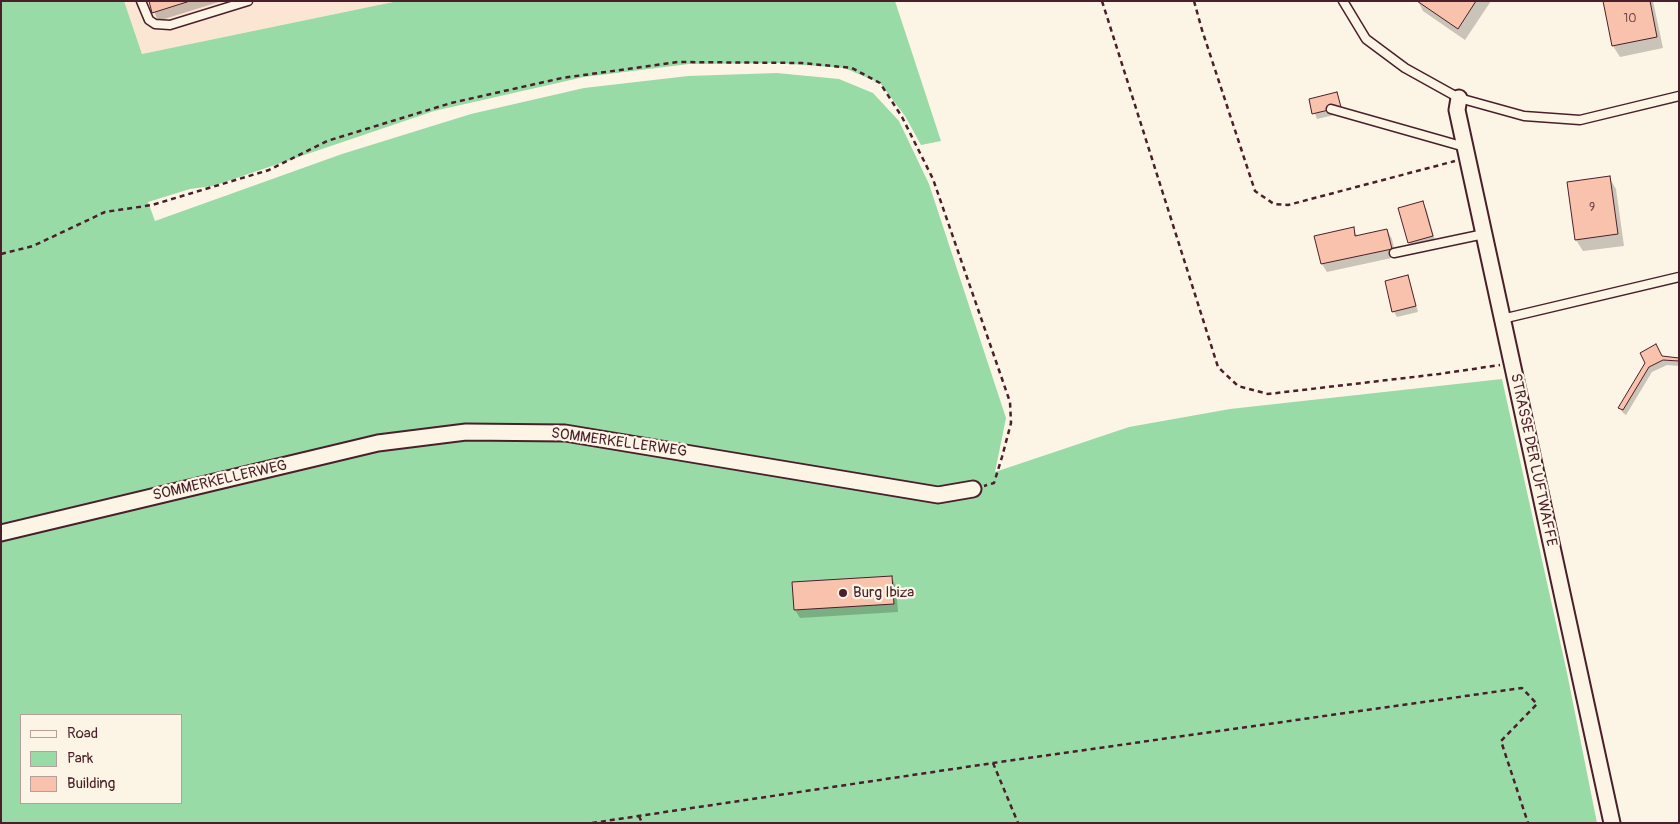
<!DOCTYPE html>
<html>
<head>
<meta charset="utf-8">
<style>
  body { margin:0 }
  #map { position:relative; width:1680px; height:824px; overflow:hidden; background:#fcf5e5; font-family:Pangolin,sans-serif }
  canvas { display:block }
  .frame { position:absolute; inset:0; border:2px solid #4a1f2b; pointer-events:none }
  .legend { position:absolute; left:20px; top:714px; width:162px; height:90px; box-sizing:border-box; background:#fcf5e5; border:1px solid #b59f9b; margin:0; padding:6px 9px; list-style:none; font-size:15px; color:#4a1f2b }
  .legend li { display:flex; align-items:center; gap:10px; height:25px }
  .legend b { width:25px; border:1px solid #b59f9b }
</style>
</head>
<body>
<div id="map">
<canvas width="1680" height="824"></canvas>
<div class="frame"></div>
<ul class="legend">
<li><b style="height:6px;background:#fcf5e5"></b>Road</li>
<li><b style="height:14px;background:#99dba6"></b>Park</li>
<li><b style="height:14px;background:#f8c2ac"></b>Building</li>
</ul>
</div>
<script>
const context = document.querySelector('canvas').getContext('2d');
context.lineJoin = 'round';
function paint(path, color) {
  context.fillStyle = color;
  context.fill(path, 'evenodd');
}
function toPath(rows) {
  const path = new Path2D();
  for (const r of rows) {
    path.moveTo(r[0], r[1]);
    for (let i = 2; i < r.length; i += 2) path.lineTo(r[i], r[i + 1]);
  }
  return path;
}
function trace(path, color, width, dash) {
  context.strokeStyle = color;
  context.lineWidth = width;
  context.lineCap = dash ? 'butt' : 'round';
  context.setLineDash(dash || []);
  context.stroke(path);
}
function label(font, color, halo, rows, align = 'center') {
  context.font = font + ' Pangolin,sans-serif';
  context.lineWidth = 4.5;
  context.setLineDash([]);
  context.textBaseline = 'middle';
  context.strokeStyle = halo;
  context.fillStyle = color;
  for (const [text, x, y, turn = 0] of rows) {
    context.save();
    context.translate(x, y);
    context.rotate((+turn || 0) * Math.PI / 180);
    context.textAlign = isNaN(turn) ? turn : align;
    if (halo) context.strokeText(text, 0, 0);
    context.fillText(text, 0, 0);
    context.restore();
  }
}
paint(toPath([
  [124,1,398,1,142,54]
]), '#fbe6d4');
paint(toPath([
  [1,1,124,1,142,54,398,1,895,1,941,141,921,145,905,116,880,83,844,68,779,63,689,64,584,77,434,111,213,186,190,189,148,202,155,221,342,154,471,114,584,88,688,76,777,73,839,79,873,93,899,121,929,184,1006,418,995,472,1129,427,1230,409,1502,379,1567,673,1597,823,1,823],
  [21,715,181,715,181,803,21,803]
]), '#99dba6');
paint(toPath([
  [150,1,222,1,158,21],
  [1418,1,1491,1,1465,40,1423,11],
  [1604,1,1653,1,1663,48,1620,57,1613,46],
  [1336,94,1343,113,1317,119,1310,100],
  [1609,177,1616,189,1624,246,1583,251,1576,240],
  [1423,203,1427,211,1436,244,1414,251,1409,242],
  [1353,229,1358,237,1387,230,1392,239,1396,257,1327,272,1322,264],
  [1407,277,1410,282,1418,312,1397,317,1394,312,1386,282],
  [1662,358,1679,359,1679,366,1667,365,1652,372,1626,415,1623,413,1620,408,1647,363],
  [891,577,896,586,898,612,800,618,795,610]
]), '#0003');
const building = toPath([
  [149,1,190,1,152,13,149,1],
  [1417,1,1476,1,1458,29,1417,1],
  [1603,1,1650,1,1657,37,1612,46,1603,1],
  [1337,92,1341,107,1312,114,1309,99,1337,92],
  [1610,176,1618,234,1575,240,1567,182,1610,176],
  [1423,201,1433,236,1408,243,1398,208,1423,201],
  [1354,227,1355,236,1387,229,1392,249,1321,264,1314,236,1354,227],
  [1408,275,1416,306,1392,312,1385,281,1408,275],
  [1656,344,1662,356,1679,358,1679,361,1663,360,1649,367,1623,410,1618,408,1645,363,1640,353,1656,344],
  [892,576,894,604,794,610,792,582,892,576]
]);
paint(building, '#f8c2ac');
trace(building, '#4a1f2b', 1);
const lane = toPath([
  [141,1,149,20,155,24,170,25,248,1],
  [1343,1,1366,39,1405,68,1459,98,1524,116,1580,120,1679,96],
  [1331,109,1465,147],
  [1394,253,1484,234],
  [1502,319,1679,277]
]);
const street = toPath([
  [1459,98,1457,110,1612,823],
  [1,533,378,443,466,432,565,433,938,495,973,489]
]);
trace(lane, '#4a1f2b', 11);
trace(street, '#4a1f2b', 19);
trace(toPath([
  [1102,1,1218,367,1238,386,1268,394,1439,374,1500,365],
  [1194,1,1202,30,1255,191,1274,204,1288,205,1455,161],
  [1,254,33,246,105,212,152,205,269,170,327,141,451,103,562,78,678,62,802,63,852,68,880,83,902,117,933,179,1010,402,1011,423,1002,457,994,483,984,486],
  [993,763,1018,823],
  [639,816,642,823],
  [592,823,993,763,1522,688,1537,704,1501,741,1528,823]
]), '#4a1f2b', 2.5, [5, 4]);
trace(lane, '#fcf5e5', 8);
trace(street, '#fcf5e5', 15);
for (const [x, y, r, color] of [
  [843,593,5,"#4a1f2b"]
]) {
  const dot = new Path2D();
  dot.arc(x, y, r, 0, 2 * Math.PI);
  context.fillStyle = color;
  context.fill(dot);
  trace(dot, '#fcf5e5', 2);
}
label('12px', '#76484b', null, [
  ["10",1630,19],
  ["9",1592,208]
]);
label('15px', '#4a1f2b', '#fcf5e5', [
  ["SOMMERKELLERWEG",619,443,8],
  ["STRASSE DER LUFTWAFFE",1533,460,78],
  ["SOMMERKELLERWEG",220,481,-13]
]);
label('15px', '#4a1f2b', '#fcf5e5', [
  ["Burg Ibiza",853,593]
], 'left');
</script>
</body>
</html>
